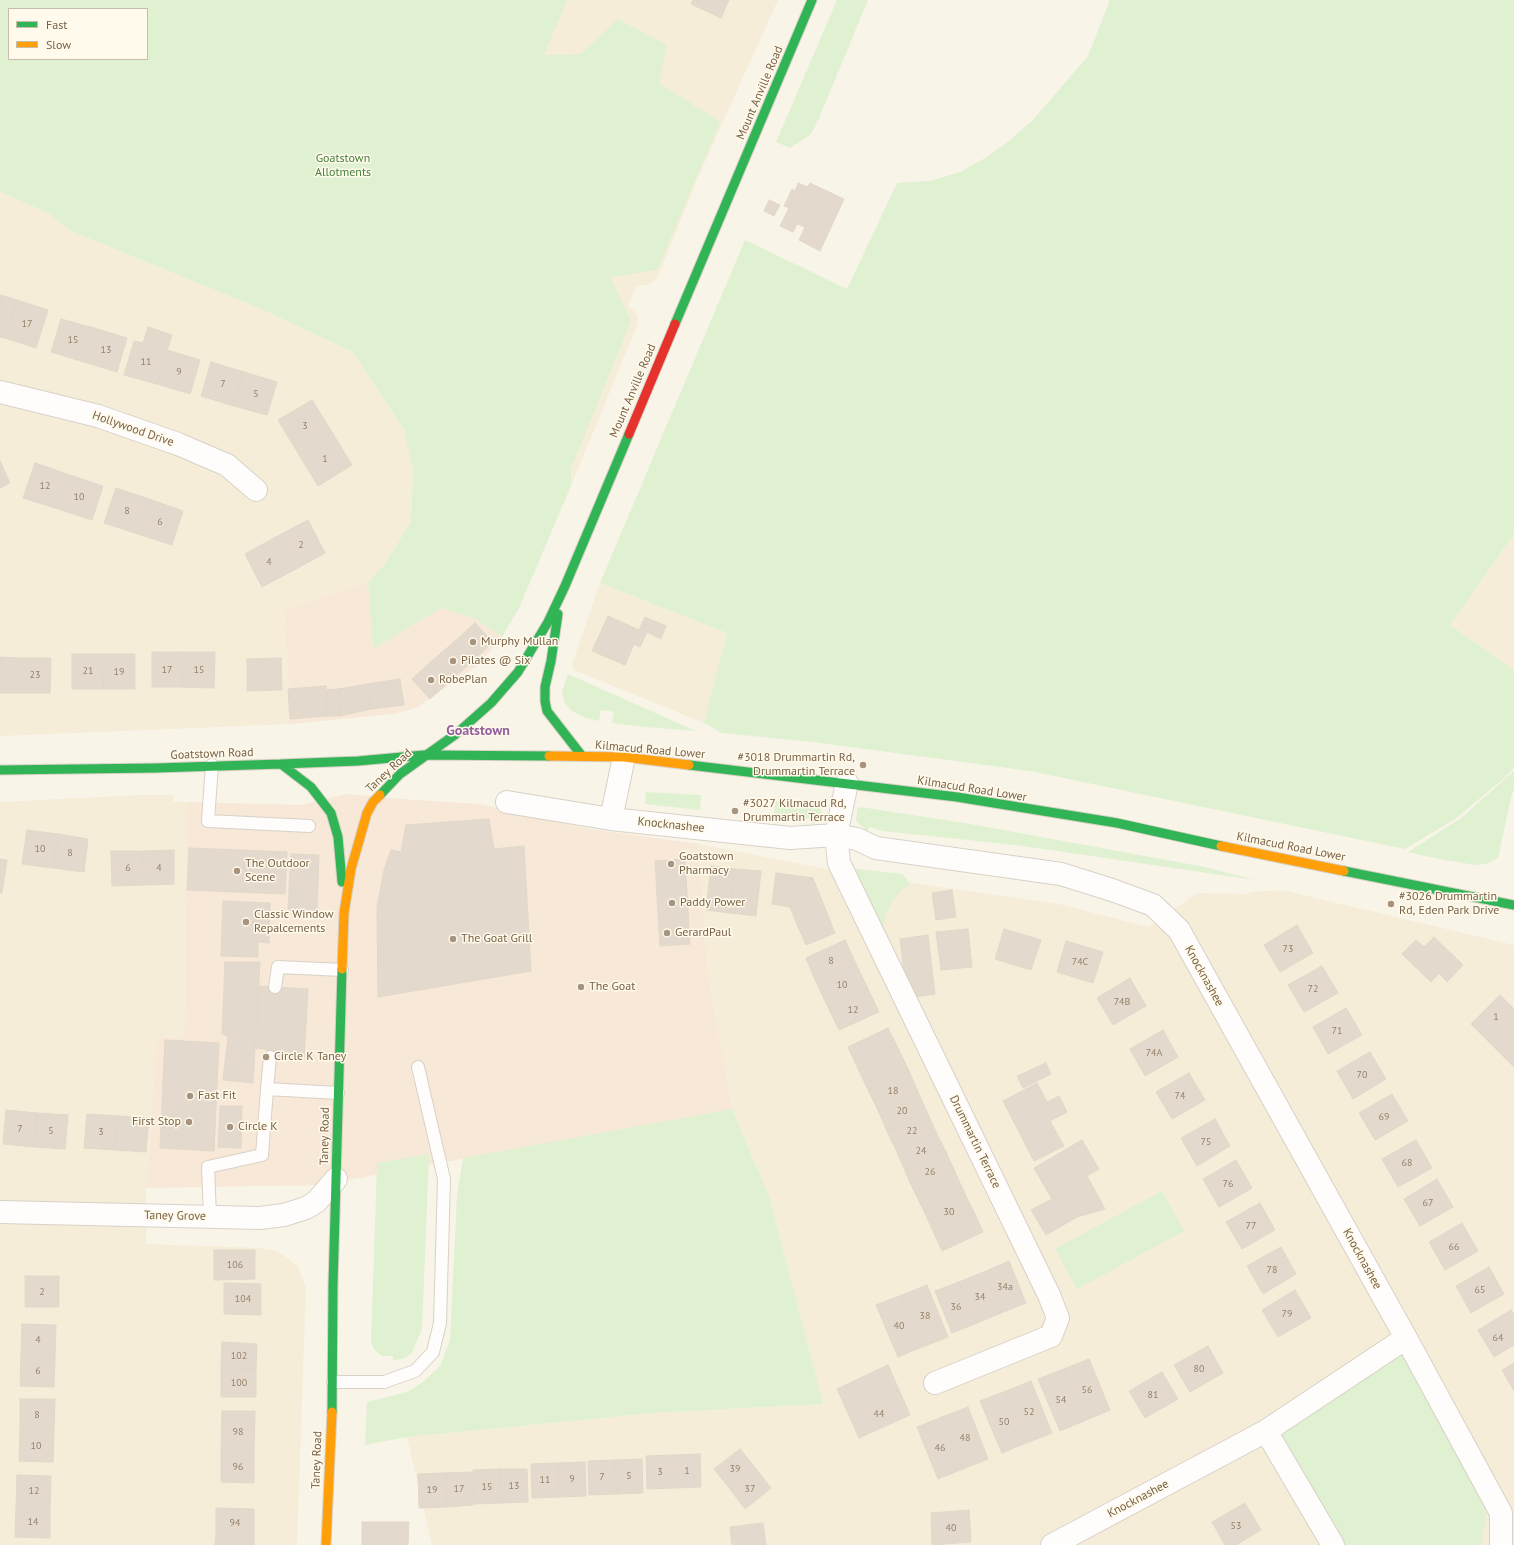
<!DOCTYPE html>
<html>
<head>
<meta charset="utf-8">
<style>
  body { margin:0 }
  #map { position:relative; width:1514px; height:1545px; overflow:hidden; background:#f9f4e8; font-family:"PT Sans",sans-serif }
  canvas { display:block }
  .legend { position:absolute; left:8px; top:8px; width:140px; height:52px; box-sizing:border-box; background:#fffaeb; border:1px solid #c9bda9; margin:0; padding:5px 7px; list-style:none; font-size:12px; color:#796146 }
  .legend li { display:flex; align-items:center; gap:8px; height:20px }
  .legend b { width:20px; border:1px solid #c9bda9 }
</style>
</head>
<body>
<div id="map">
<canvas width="1514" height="1545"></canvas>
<ul class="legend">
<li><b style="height:5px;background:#30b455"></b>Fast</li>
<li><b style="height:5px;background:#ff9f0a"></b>Slow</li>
</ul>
</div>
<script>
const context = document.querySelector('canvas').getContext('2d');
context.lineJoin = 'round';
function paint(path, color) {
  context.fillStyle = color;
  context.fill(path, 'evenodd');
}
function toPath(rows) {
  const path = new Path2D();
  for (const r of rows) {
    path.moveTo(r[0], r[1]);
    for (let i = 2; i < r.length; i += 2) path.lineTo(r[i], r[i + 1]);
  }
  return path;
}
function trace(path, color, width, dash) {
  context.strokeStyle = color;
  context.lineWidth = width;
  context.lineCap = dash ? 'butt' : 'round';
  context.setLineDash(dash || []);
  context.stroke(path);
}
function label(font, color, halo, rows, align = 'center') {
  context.font = font + ' "PT Sans",sans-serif';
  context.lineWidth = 3;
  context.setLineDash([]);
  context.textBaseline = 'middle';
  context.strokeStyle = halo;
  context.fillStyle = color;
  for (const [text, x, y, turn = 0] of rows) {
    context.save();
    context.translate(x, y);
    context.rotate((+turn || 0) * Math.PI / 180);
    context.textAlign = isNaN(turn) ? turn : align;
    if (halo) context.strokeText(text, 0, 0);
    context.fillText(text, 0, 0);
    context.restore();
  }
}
paint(toPath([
  [546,0,778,0,698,177,657,279,648,285,637,285,628,305,636,313,638,323,571,486,574,317,553,261,540,12],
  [0,192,48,213,71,231,261,309,353,352,404,430,413,470,411,522,384,565,368,582,284,610,291,724,0,736],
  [1514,534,1514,670,1450,625],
  [600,583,727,633,704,723,574,670,572,664],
  [141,795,173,795,174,802,187,802,185,1038,157,1037,146,1188,146,1244,260,1248,277,1251,297,1265,306,1287,297,1545,0,1545,0,802],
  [699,844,858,875,1059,904,1149,927,1197,893,1247,894,1252,892,1282,890,1514,945,1514,1545,432,1545,407,1437,652,1413,823,1404,770,1199,732,1109,707,967]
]), '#f5edd8');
paint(toPath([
  [368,582,373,649,441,608,474,618,502,637,478,665,416,708,393,714,291,724,284,610],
  [346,794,415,800,479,804,590,829,699,844,707,967,732,1109,321,1185,146,1188,157,1037,185,1038,187,802,301,805]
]), '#f7e8d8');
paint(toPath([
  [0,0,567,0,544,55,581,54,618,19,667,45,659,83,720,122,657,270,610,277,631,321,571,468,571,486,519,608,502,637,474,618,441,608,373,649,368,582,384,565,411,522,413,470,404,430,353,352,261,309,71,231,48,213,0,192],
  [9,9,147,9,147,59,9,59],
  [837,0,868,0,819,118,811,134,790,148,776,142],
  [1110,0,1514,0,1514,534,1450,625,1514,670,1514,768,1502,780,1455,819,1405,849,1030,771,813,742,722,733,704,723,727,633,600,583,745,240,847,289,897,183,930,181,960,172,987,157,1009,141,1033,120,1088,56],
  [568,674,696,731,644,727,612,723,614,712,601,710,599,721,583,717,572,711,565,703,562,692],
  [1514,771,1514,789,1511,798,1498,858,1486,864,1475,865,1434,858,1408,852,1460,819],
  [646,792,701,795,700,810,645,804],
  [776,801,818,803,821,810,821,815,813,825,808,818,803,821,795,821,773,819],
  [860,807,965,823,1205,867,1255,880,1016,845,882,831,870,827,867,831,856,821,857,809],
  [847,868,903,874,910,884,899,892,891,903,886,915,883,927,872,915],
  [732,1109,770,1199,823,1404,652,1413,407,1437,365,1445,367,1402,407,1392,422,1383,440,1366,450,1340,457,1196,463,1158],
  [429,1154,422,1329,412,1353,403,1359,393,1360,393,1356,382,1356,378,1353,374,1349,371,1342,377,1163],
  [1162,1191,1184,1231,1077,1289,1055,1249],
  [1402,1355,1487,1509,1481,1545,1339,1545,1273,1440]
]), '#dff1d1');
const building = toPath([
  [693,0,729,0,721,18,691,4,693,0],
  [798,183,807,187,810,183,844,199,820,251,799,240,805,227,797,224,793,232,780,226,789,208,784,206,792,189,795,191,798,183],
  [769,200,780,205,774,216,764,211,769,200],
  [0,295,17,300,5,338,0,337,0,295],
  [17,300,48,310,36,348,5,338,17,300],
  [61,319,94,328,84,362,51,352,61,319],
  [148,327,172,335,157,384,124,375,134,341,143,343,148,327],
  [94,328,127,338,117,372,84,362,94,328],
  [167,350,200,360,190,394,157,384,167,350],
  [211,362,244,372,234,406,201,396,211,362],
  [244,372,277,382,267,415,234,406,244,372],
  [312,400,332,432,298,453,278,420,312,400],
  [332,432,352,465,318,486,298,453,332,432],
  [0,461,10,483,0,488,0,461],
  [35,463,67,474,55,508,23,498,35,463],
  [67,474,103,486,92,520,55,508,67,474],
  [116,488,149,499,138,534,104,523,116,488],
  [149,499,183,511,172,545,138,534,149,499],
  [308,520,325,553,294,570,276,537,308,520],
  [276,537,294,570,262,587,245,554,276,537],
  [608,616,639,630,645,617,666,626,661,639,647,632,640,647,634,644,625,665,592,651,608,616],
  [475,623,493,642,472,662,454,642,475,623],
  [454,642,472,662,451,680,433,660,454,642],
  [152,652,184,652,183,687,152,687,152,652],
  [184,652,215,652,214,688,183,687,184,652],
  [72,654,104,654,103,689,72,689,72,654],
  [104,654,135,654,135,689,103,689,104,654],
  [0,657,19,658,19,693,0,693,0,657],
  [19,658,51,658,50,693,19,693,19,658],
  [281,658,282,690,247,691,247,659,281,658],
  [433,660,451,680,430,699,412,679,433,660],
  [400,679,404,705,371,709,367,684,400,679],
  [367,684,371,709,340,716,339,689,367,684],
  [326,686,327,716,290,719,288,689,326,686],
  [339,689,340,716,327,716,326,690,339,689],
  [489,819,494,849,524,846,531,971,378,997,377,907,384,870,391,850,401,852,406,825,489,819],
  [27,830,58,834,53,868,22,864,27,830],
  [58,834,88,839,84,872,53,868,58,834],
  [189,848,287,852,285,894,187,890,189,848],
  [174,850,174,884,144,885,143,851,174,850],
  [111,851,143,851,144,885,112,886,111,851],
  [291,854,319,855,317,910,288,909,291,854],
  [0,859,7,860,2,893,0,893,0,859],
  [685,859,690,944,660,946,655,861,685,859],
  [711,866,735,869,730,913,706,910,711,866],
  [735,869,761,871,756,916,730,913,735,869],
  [776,873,813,878,790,907,772,904,776,873],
  [813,878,825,908,796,922,790,907,813,878],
  [952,890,956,917,936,920,932,893,952,890],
  [223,901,270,903,269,943,258,942,258,957,221,956,223,901],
  [825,908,835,933,806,945,796,922,825,908],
  [1297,925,1313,953,1280,972,1264,945,1297,925],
  [968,929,972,967,941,970,936,932,968,929],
  [1004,929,1041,940,1031,970,995,959,1004,929],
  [928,935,935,994,907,998,900,939,928,935],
  [1434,937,1463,965,1447,982,1439,973,1431,982,1402,954,1416,940,1424,947,1434,937],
  [845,940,856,964,816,982,806,958,845,940],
  [1066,941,1103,952,1093,983,1057,972,1066,941],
  [225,962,260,962,253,1083,223,1080,228,1036,222,1034,225,962],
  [856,964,868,989,828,1007,816,982,856,964],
  [1322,966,1338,993,1304,1012,1288,985,1322,966],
  [1130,978,1146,1006,1113,1025,1097,998,1130,978],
  [258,986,308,989,304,1059,266,1057,267,1049,255,1048,258,986],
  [868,989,879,1012,839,1030,828,1007,868,989],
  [1500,995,1514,1009,1514,1024,1493,1046,1471,1024,1500,995],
  [1346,1008,1362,1035,1328,1054,1313,1027,1346,1008],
  [1514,1024,1514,1067,1493,1046,1514,1024],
  [888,1028,899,1050,858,1069,848,1047,888,1028],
  [1163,1030,1178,1057,1145,1076,1130,1049,1163,1030],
  [165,1040,219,1043,214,1151,160,1148,165,1040],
  [899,1050,909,1071,868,1090,858,1069,899,1050],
  [1370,1052,1386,1079,1353,1099,1337,1071,1370,1052],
  [1046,1063,1051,1074,1023,1088,1017,1076,1046,1063],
  [909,1071,918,1092,878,1110,868,1090,909,1071],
  [1189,1073,1205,1100,1172,1119,1156,1092,1189,1073],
  [1037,1083,1047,1102,1059,1096,1067,1112,1050,1121,1064,1146,1034,1161,1003,1101,1037,1083],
  [918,1092,927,1112,887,1131,878,1110,918,1092],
  [1392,1094,1408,1121,1375,1140,1359,1113,1392,1094],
  [220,1106,242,1106,241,1148,218,1147,220,1106],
  [6,1110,37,1113,34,1147,3,1144,6,1110],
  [927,1112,936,1132,896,1150,887,1131,927,1112],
  [37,1113,68,1115,65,1149,34,1147,37,1113],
  [87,1114,118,1116,115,1150,84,1148,87,1114],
  [118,1116,149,1118,146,1152,115,1150,118,1116],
  [1215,1119,1230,1146,1197,1166,1181,1138,1215,1119],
  [936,1132,946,1152,905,1171,896,1150,936,1132],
  [1082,1140,1099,1169,1087,1176,1105,1209,1077,1217,1046,1235,1031,1210,1052,1199,1034,1168,1082,1140],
  [1416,1140,1432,1168,1398,1187,1382,1159,1416,1140],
  [946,1152,955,1172,914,1191,905,1171,946,1152],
  [1236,1160,1252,1188,1219,1207,1203,1179,1236,1160],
  [955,1172,964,1192,924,1211,914,1191,955,1172],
  [1437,1179,1453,1207,1420,1226,1404,1199,1437,1179],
  [964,1192,974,1212,933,1231,924,1211,964,1192],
  [1260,1203,1275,1230,1242,1249,1226,1222,1260,1203],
  [974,1212,983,1232,942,1251,933,1231,974,1212],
  [1462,1223,1478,1251,1445,1270,1429,1242,1462,1223],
  [1281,1247,1296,1274,1263,1294,1247,1266,1281,1247],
  [214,1250,255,1250,255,1279,214,1280,214,1250],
  [1009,1261,1026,1303,1001,1313,984,1272,1009,1261],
  [1489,1267,1504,1294,1471,1313,1456,1286,1489,1267],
  [984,1272,1001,1313,977,1323,959,1282,984,1272],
  [25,1276,59,1276,59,1307,25,1307,25,1276],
  [959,1282,977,1323,952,1333,935,1291,959,1282],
  [224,1283,261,1284,261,1315,224,1314,224,1283],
  [927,1285,948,1337,922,1347,902,1295,927,1285],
  [1295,1290,1311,1318,1278,1337,1262,1310,1295,1290],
  [902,1295,922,1347,898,1357,876,1305,902,1295],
  [1511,1310,1514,1315,1514,1345,1494,1357,1478,1330,1511,1310],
  [22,1324,56,1325,55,1356,21,1355,22,1324],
  [222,1342,257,1344,256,1369,221,1368,222,1342],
  [1208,1346,1223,1373,1190,1392,1174,1365,1208,1346],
  [21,1355,55,1356,54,1387,20,1386,21,1355],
  [1089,1359,1110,1410,1084,1421,1064,1369,1089,1359],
  [1514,1363,1514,1391,1502,1370,1514,1363],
  [888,1365,899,1390,848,1413,837,1389,888,1365],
  [221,1368,256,1369,256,1397,221,1397,221,1368],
  [1064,1369,1084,1421,1060,1431,1038,1379,1064,1369],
  [1162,1372,1178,1399,1145,1418,1129,1391,1162,1372],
  [1031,1381,1052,1433,1026,1443,1006,1391,1031,1381],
  [899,1390,910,1415,859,1438,848,1413,899,1390],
  [1006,1391,1026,1443,1002,1453,980,1401,1006,1391],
  [20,1399,55,1399,54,1430,20,1430,20,1399],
  [968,1407,988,1459,963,1469,942,1417,968,1407],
  [222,1411,255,1411,254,1452,221,1452,222,1411],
  [942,1417,963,1469,938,1479,917,1427,942,1417],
  [20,1430,54,1430,53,1462,19,1461,20,1430],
  [740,1449,756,1469,730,1489,714,1469,740,1449],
  [221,1452,254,1452,254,1483,221,1482,221,1452],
  [700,1454,701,1487,675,1488,674,1455,700,1454],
  [674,1455,675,1488,647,1489,646,1456,674,1455],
  [642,1459,643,1493,617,1494,615,1460,642,1459],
  [615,1460,617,1494,589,1495,588,1461,615,1460],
  [585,1462,586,1496,560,1497,558,1463,585,1462],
  [558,1463,560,1497,532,1498,531,1464,558,1463],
  [500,1469,527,1469,528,1502,501,1503,500,1469],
  [500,1469,501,1503,474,1504,473,1470,500,1469],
  [756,1469,771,1488,745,1509,730,1489,756,1469],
  [472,1472,473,1505,447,1507,445,1473,472,1472],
  [445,1473,447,1507,419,1508,418,1474,445,1473],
  [17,1475,51,1476,50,1507,16,1506,17,1475],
  [1245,1503,1261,1530,1236,1545,1225,1545,1212,1522,1245,1503],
  [16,1506,50,1507,50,1538,15,1537,16,1506],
  [216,1508,254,1509,254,1536,216,1536,216,1508],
  [969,1510,971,1542,932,1545,931,1513,969,1510],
  [362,1522,409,1522,408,1545,362,1545,362,1522],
  [763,1523,766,1545,732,1545,730,1527,763,1523],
  [216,1536,254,1536,254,1545,215,1545,216,1536]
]);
paint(building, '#e3dacd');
trace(building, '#e2d8ca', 1);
const lane = toPath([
  [212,765,208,821,309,826],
  [275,987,278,967,342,970],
  [267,1089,270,1057],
  [210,1216,208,1167,262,1155,267,1089,338,1093],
  [333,1382,384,1382,415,1371,433,1352,440,1323,444,1179,418,1067]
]);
const street = toPath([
  [0,392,98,416,178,444,227,465,256,490],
  [847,783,836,835,839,863,1049,1295,1058,1318,1051,1336,935,1383],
  [507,802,611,819,790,838,836,835,857,839,876,848,1061,874,1112,890,1153,905,1179,930,1406,1338,1501,1513,1501,1545],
  [611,819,624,757],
  [0,1212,260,1218,284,1215,306,1208,316,1202,336,1179],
  [1266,1431,1333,1545],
  [1052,1545,1266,1431,1406,1338]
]);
const fast = toPath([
  [675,324,812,0],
  [558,614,551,661,545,687,545,701,547,711,582,756],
  [281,764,311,787,331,813,338,837,342,882],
  [689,765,957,797,1117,823,1221,846],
  [0,770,156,768,281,764,358,761,424,755,549,756],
  [380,795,400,774,456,734,491,703,518,672,548,622,565,586,629,434],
  [1344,871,1514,905],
  [332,1412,333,1285,342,969]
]);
const slow = toPath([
  [549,756,624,757,689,765],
  [1221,846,1344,871],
  [342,969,344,913,351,869,367,813,373,802,380,795],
  [326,1545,332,1412]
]);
const jam = toPath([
  [629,434,675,324]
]);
trace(lane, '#d8d1c7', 14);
trace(street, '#d8d1c7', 24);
trace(fast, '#d8d1c5', 11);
trace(slow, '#d8d1c5', 11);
trace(jam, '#d8d1c5', 11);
trace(lane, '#fefdfc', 12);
trace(street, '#fefdfc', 22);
trace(fast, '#30b455', 9);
trace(slow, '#ff9f0a', 9);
trace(jam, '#e5322d', 9);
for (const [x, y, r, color] of [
  [473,642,4,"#a6947f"],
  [453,661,4,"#a6947f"],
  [431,680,4,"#a6947f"],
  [863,765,4,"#a6947f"],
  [735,811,4,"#a6947f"],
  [671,864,4,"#a6947f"],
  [237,871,4,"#a6947f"],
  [672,903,4,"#a6947f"],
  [1391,904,4,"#a6947f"],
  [246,922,4,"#a6947f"],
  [667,933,4,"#a6947f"],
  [453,939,4,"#a6947f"],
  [581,987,4,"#a6947f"],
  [266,1057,4,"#a6947f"],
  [190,1096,4,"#a6947f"],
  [189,1122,4,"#a6947f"],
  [230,1127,4,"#a6947f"]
]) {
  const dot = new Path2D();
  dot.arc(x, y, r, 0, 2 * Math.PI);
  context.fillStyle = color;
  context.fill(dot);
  trace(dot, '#fffaeb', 1.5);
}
label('10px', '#96826b', null, [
  ["17",27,324],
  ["15",73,340],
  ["13",106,350],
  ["11",146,362],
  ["9",179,372],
  ["7",223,384],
  ["5",256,394],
  ["3",305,426],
  ["1",325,459],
  ["12",45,486],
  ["10",79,497],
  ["8",127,511],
  ["6",160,522],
  ["2",301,545],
  ["4",269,562],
  ["17",167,670],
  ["15",199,670],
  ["21",88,671],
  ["19",119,672],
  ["23",35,675],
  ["10",40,849],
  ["8",70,853],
  ["6",128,868],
  ["4",159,868],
  ["73",1288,949],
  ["8",831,961],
  ["74C",1080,962],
  ["10",842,985],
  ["72",1313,989],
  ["74B",1122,1002],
  ["12",853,1010],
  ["1",1496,1017],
  ["71",1337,1031],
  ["74A",1154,1053],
  ["70",1362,1075],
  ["18",893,1091],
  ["74",1180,1096],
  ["20",902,1111],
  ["69",1384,1117],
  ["7",20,1129],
  ["5",51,1131],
  ["22",912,1131],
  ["3",101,1132],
  ["75",1206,1142],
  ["24",921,1151],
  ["68",1407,1163],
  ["26",930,1172],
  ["76",1228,1184],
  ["67",1428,1203],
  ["30",949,1212],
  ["77",1251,1226],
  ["66",1454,1247],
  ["106",235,1265],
  ["78",1272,1270],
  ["34a",1005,1287],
  ["65",1480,1290],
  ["2",42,1292],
  ["34",980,1297],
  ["104",243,1299],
  ["36",956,1307],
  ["79",1287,1314],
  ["38",925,1316],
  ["40",899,1326],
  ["64",1498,1338],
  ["4",38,1340],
  ["102",239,1356],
  ["80",1199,1369],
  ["6",38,1371],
  ["100",239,1383],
  ["56",1087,1390],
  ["81",1153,1395],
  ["54",1061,1400],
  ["52",1029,1412],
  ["44",879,1414],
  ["8",37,1415],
  ["50",1004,1422],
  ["98",238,1432],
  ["48",965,1438],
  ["10",36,1446],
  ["46",940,1448],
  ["96",238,1467],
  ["39",735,1469],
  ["1",687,1471],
  ["3",660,1472],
  ["5",629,1476],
  ["7",602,1477],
  ["9",572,1479],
  ["11",545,1480],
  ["13",514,1486],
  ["15",487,1487],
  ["17",459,1489],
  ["37",750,1489],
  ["19",432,1490],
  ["12",34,1491],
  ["14",33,1522],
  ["94",235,1523],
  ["53",1236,1526],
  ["40",951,1528]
]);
label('12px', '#796146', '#fffaeb', [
  ["Mount Anville Road",760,93,-67],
  ["Mount Anville Road",633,391,-67],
  ["Hollywood Drive",133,429,19],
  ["Kilmacud Road Lower",650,750,5],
  ["Goatstown Road",212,754,-2],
  ["Taney Road",389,771,-43],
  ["Kilmacud Road Lower",972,789,9],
  ["Knocknashee",671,825,6],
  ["Kilmacud Road Lower",1291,847,11],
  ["Knocknashee",1204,976,61],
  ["Taney Road",325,1136,-89],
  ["Drummartin Terrace",975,1142,64],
  ["Taney Grove",175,1216,1],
  ["Knocknashee",1362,1259,61],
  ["Taney Road",317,1460,-88],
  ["Knocknashee",1138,1499,-28]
]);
label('12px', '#45813c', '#fffaeb', [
  ["Goatstown",343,159],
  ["Allotments",343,173]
]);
label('12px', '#796146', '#fffaeb', [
  ["Murphy Mullan",481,642],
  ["Pilates @ Six",461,661],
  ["RobePlan",439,680],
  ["#3018 Drummartin Rd,",855,758,"right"],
  ["Drummartin Terrace",855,772,"right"],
  ["#3027 Kilmacud Rd,",743,804],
  ["Drummartin Terrace",743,818],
  ["Goatstown",679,857],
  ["Pharmacy",679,871],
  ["The Outdoor",245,864],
  ["Scene",245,878],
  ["#3026 Drummartin",1399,897],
  ["Rd, Eden Park Drive",1399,911],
  ["Paddy Power",680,903],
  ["Classic Window",254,915],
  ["Repalcements",254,929],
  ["GerardPaul",675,933],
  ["The Goat Grill",461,939],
  ["The Goat",589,987],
  ["Circle K Taney",274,1057],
  ["Fast Fit",198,1096],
  ["First Stop",181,1122,"right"],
  ["Circle K",238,1127]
], 'left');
label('bold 14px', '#93609e', '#fffaeb', [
  ["Goatstown",478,731]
]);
</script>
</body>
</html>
